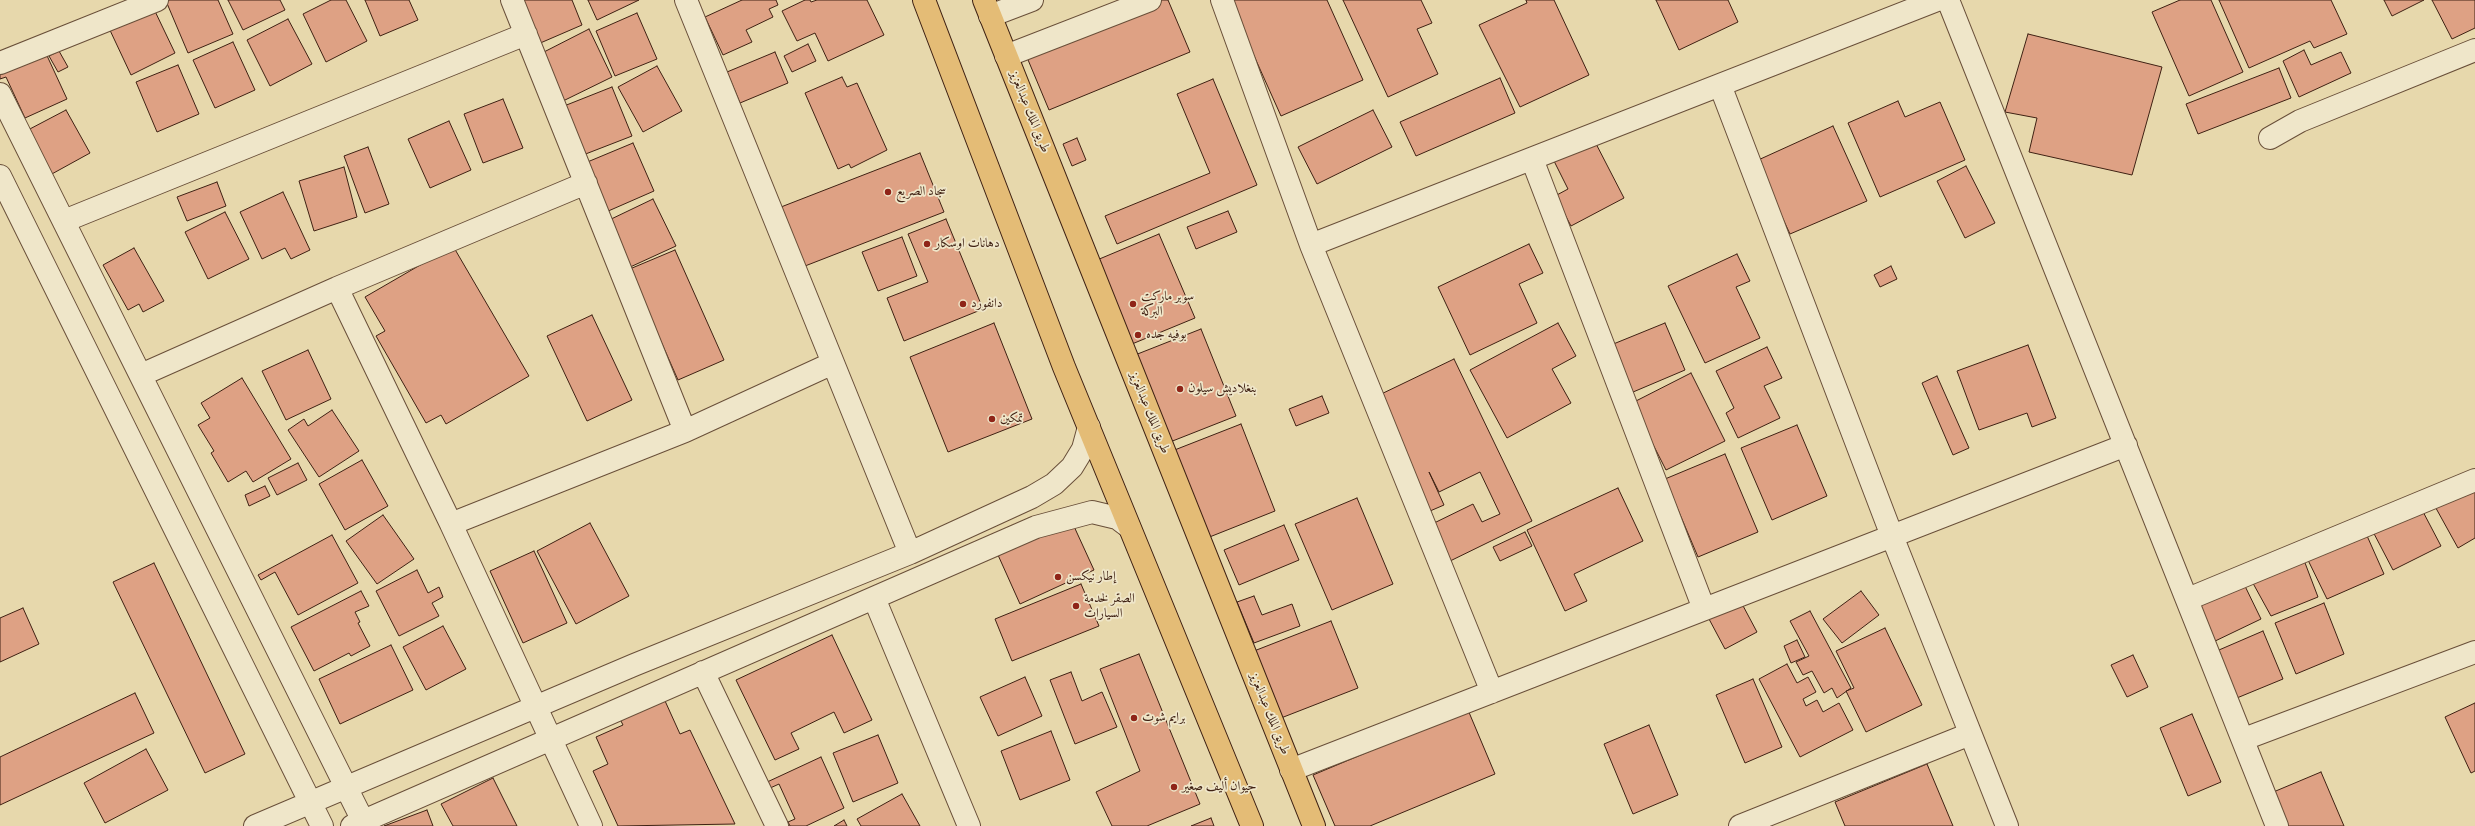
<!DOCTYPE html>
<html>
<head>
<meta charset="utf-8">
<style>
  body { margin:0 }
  canvas { display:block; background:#e7d8ac }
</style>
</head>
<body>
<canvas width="2475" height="826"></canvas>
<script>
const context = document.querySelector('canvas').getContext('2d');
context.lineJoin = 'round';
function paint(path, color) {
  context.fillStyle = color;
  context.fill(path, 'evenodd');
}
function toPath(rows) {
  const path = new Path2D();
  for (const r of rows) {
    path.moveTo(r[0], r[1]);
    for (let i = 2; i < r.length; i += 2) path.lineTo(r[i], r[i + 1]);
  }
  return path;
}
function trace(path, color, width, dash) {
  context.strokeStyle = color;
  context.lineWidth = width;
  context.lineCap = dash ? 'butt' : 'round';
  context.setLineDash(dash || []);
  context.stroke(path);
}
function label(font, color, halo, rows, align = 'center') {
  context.font = font + ' "IM FELL Double Pica",Amiri,serif';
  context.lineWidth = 3.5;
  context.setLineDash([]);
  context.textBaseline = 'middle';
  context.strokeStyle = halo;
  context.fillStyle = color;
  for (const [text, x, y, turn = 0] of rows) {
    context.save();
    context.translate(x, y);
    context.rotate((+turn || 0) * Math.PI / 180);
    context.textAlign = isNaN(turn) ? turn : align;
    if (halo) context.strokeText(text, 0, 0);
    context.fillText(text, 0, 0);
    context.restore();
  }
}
const building = toPath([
  [169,0,218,0,233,34,188,53,166,1,169,0],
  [228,0,280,0,285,10,243,30,228,0],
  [331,0,346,0,367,41,326,62,303,14,331,0],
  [365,0,409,0,418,20,380,36,365,0],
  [521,0,572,0,582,25,538,44,521,0],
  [588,0,639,0,597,20,588,0],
  [742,0,776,0,778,5,769,9,773,17,746,30,752,42,723,55,705,17,742,0],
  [805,0,810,0,811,2,817,0,867,0,884,35,828,61,815,33,797,41,782,11,805,0],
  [1160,0,1168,0,1190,52,1049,110,1026,55,1160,0],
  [1229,0,1327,0,1363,80,1281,116,1229,0],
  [1343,0,1421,0,1432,23,1417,29,1438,74,1388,97,1343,0],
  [1526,0,1554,0,1589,75,1520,107,1479,25,1527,3,1526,0],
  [1656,0,1728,0,1738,22,1679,50,1656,0],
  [2180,0,2211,0,2243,72,2189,96,2152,12,2180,0],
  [2219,0,2331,0,2347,34,2314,48,2310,41,2249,68,2219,0],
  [2384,0,2424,0,2392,16,2384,0],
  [2432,0,2475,0,2475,28,2452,39,2432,0],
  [152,5,175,53,131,75,108,26,152,5],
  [637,13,657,59,615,76,596,31,637,13],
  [288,19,312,64,270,86,247,40,288,19],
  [589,29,612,77,563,101,540,54,589,29],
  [2028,34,2162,67,2132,175,2029,152,2037,118,2005,112,2028,34],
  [233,42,255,90,215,108,193,60,233,42],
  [808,44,816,61,792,72,784,56,808,44],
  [43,47,67,99,25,118,6,77,0,79,0,67,43,47],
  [2304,50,2311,65,2341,52,2351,73,2299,97,2283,61,2304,50],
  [59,51,68,67,58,72,49,56,59,51],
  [775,52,788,83,740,103,727,72,775,52],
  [178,65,199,114,157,132,136,82,178,65],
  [657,66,682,111,643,132,618,87,657,66],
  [2279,68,2291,98,2198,134,2186,104,2279,68],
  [842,77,847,87,857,83,887,150,851,168,849,164,838,169,805,93,842,77],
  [1500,78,1515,113,1416,156,1400,122,1500,78],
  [1213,79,1257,185,1117,244,1105,216,1210,173,1177,94,1213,79],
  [612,87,632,136,583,155,564,106,612,87],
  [503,99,523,148,483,163,464,114,503,99],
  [1898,101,1905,117,1940,102,1965,160,1880,197,1848,123,1898,101],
  [66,110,90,153,50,175,26,131,66,110],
  [1373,110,1392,147,1317,184,1298,147,1373,110],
  [449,121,471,170,430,188,408,139,449,121],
  [1833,126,1867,201,1790,234,1756,161,1833,126],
  [1592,136,1624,198,1571,226,1555,196,1568,189,1552,157,1592,136],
  [1077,138,1086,160,1072,166,1063,144,1077,138],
  [633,143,654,191,606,212,585,163,633,143],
  [368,147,389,204,365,213,344,156,368,147],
  [920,153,944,212,805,266,781,207,920,153],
  [1966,166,1995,223,1965,238,1937,181,1966,166],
  [344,167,357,217,314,231,299,181,344,167],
  [217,182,226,206,187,221,177,197,217,182],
  [283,192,310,250,291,259,285,248,262,259,240,212,283,192],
  [653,199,676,246,628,268,605,222,653,199],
  [1228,211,1237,232,1196,249,1187,227,1228,211],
  [225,212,249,259,208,279,185,232,225,212],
  [946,219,983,309,904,341,887,298,928,282,908,234,946,219],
  [1159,234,1195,318,1132,344,1097,260,1159,234],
  [902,237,917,276,878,291,862,252,902,237],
  [1529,244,1543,273,1519,284,1537,323,1470,355,1438,287,1529,244],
  [453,246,529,376,446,424,441,415,426,423,376,336,385,331,365,297,453,246],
  [134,248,164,301,143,312,139,304,128,310,103,265,134,248],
  [675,250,724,360,678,380,655,328,625,271,675,250],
  [1737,254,1750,281,1736,287,1760,338,1705,363,1668,286,1737,254],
  [1891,266,1897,279,1880,287,1874,275,1891,266],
  [592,315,632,400,587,421,547,336,592,315],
  [994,323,1032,419,948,452,910,357,994,323],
  [1558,323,1576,356,1552,369,1571,403,1507,438,1470,370,1558,323],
  [1665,323,1685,370,1626,395,1606,347,1665,323],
  [1201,329,1236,416,1170,442,1135,355,1201,329],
  [2028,345,2056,418,2032,427,2027,413,1979,430,1957,371,2028,345],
  [1767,347,1782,378,1764,386,1780,418,1738,438,1726,413,1734,408,1716,371,1767,347],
  [308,350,331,399,286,420,262,371,308,350],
  [1454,359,1532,521,1446,563,1428,526,1473,504,1482,522,1500,514,1480,472,1439,492,1429,472,1444,505,1430,511,1375,397,1454,359],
  [1691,373,1725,441,1666,470,1632,403,1691,373],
  [1937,376,1969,448,1953,455,1922,383,1937,376],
  [242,378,291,459,253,482,246,471,228,482,211,453,214,451,198,425,210,418,201,403,242,378],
  [1322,396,1329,413,1296,426,1289,409,1322,396],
  [332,410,359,451,319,477,288,430,304,419,308,426,332,410],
  [1241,424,1275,511,1207,538,1172,451,1241,424],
  [1797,425,1827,496,1772,520,1741,448,1797,425],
  [1725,454,1758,532,1698,557,1665,479,1725,454],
  [362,460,388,506,345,530,319,484,362,460],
  [298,463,307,480,277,495,268,478,298,463],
  [2475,484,2475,538,2458,548,2432,501,2475,484],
  [265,486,270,496,249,506,245,495,265,486],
  [1618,488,1643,541,1574,574,1587,601,1565,611,1527,530,1618,488],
  [1357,498,1393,584,1332,610,1295,524,1357,498],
  [2420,506,2441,546,2393,570,2370,526,2420,506],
  [383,515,414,559,377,584,346,541,383,515],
  [1072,522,1094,570,1020,604,998,555,1072,522],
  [590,523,629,596,576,624,537,551,590,523],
  [1284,525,1299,560,1239,585,1224,550,1284,525],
  [2364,529,2384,574,2327,599,2306,556,2364,529],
  [1525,532,1532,546,1500,561,1493,547,1525,532],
  [332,535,358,583,298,615,275,572,261,580,258,575,332,535],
  [534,551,567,623,523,643,490,571,534,551],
  [2302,555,2318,597,2271,616,2249,576,2302,555],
  [154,563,245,754,205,773,113,582,154,563],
  [417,570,428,593,439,587,443,597,432,603,439,616,399,636,376,591,417,570],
  [2242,580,2261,619,2211,643,2193,602,2242,580],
  [1081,584,1099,626,1012,661,995,619,1081,584],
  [361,591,369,606,355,612,360,622,358,623,370,646,351,656,349,653,314,671,291,627,361,591],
  [1861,591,1879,615,1842,643,1823,619,1861,591],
  [1254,596,1262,615,1292,604,1300,626,1254,643,1237,602,1254,596],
  [1741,602,1757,632,1725,649,1709,619,1741,602],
  [2324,603,2344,654,2296,674,2275,623,2324,603],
  [23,608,39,644,0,662,0,618,23,608],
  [1810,611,1851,688,1837,698,1832,688,1824,693,1812,671,1803,675,1796,662,1809,656,1790,621,1810,611],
  [1331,621,1358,688,1281,718,1254,651,1331,621],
  [443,626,466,669,426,690,403,647,443,626],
  [1885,628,1922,705,1866,732,1846,691,1854,688,1836,651,1885,628],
  [2263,631,2283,679,2232,700,2212,653,2263,631],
  [832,635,872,720,844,733,834,712,791,733,799,749,775,760,736,680,832,635],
  [1797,640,1805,657,1791,663,1784,646,1797,640],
  [391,645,413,690,340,724,319,679,391,645],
  [1139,654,1200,804,1147,826,1112,826,1096,792,1140,771,1100,669,1139,654],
  [2133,655,2148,687,2127,697,2111,665,2133,655],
  [1787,664,1797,683,1808,677,1816,692,1803,699,1806,706,1817,700,1823,712,1839,703,1853,730,1800,757,1759,679,1787,664],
  [1071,672,1082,701,1102,692,1117,727,1075,744,1050,680,1071,672],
  [1025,677,1042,716,998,736,980,697,1025,677],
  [1753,679,1782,747,1745,763,1716,695,1753,679],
  [661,692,680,734,690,730,735,824,618,826,593,771,608,764,596,737,623,725,617,713,661,692],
  [135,693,154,733,0,805,0,757,135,693],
  [2475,703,2475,771,2471,773,2445,717,2475,703],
  [1468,710,1495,774,1370,826,1335,826,1313,775,1468,710],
  [2192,714,2221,782,2188,796,2160,728,2192,714],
  [1649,725,1678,795,1633,814,1604,744,1649,725],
  [1051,731,1070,780,1020,800,1001,751,1051,731],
  [878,735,898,783,853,802,833,753,878,735],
  [146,749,168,790,105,823,84,783,146,749],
  [821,757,844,808,806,826,790,826,788,822,795,819,779,784,768,789,765,783,821,757],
  [1927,764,1953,826,1845,826,1835,802,1927,764],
  [2321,772,2344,826,2285,826,2271,793,2321,772],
  [493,778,517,826,453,826,441,804,493,778],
  [902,794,920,826,861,826,857,819,902,794],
  [427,810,433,826,384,826,427,810],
  [1211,818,1214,826,1191,826,1211,818],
  [844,820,847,826,834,826,844,820]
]);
paint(building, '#dea184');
trace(building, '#3f2113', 1);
const minor = toPath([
  [686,0,910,553],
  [1222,0,1311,245,1492,692],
  [1948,0,2277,826],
  [990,16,1032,0],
  [1006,56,1150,0],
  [0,63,157,0],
  [1720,85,1892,536,2007,826],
  [0,94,363,821],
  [2270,138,2300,121,2475,50],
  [1532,159,1704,609],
  [0,176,322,826],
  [64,221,526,34],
  [1311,245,1937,0],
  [337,288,586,183],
  [141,375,337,288,451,524,685,431,512,0],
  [685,431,833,363],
  [451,524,591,826],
  [874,598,969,826],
  [2188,599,2475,480],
  [703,672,777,826],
  [2244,739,2475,652],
  [1291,770,2126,445],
  [255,826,634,665,910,553,1032,497,1054,484,1072,467,1083,449,1089,427],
  [352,826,1036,527,1092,512,1117,518,1129,527],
  [1740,826,1970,734]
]);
const highway = toPath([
  [924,0,1064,367,1252,826],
  [984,0,1314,826]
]);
trace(minor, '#694f39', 24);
trace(highway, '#3f2113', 24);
trace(minor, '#efe6c9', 22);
trace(highway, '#e4bc76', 22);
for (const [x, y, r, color] of [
  [888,192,4,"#8f2418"],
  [927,244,4,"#8f2418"],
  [963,304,4,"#8f2418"],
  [1133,304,4,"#8f2418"],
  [1138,335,4,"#8f2418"],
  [1180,389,4,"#8f2418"],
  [992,419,4,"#8f2418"],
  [1058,577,4,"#8f2418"],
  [1076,606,4,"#8f2418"],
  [1134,718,4,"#8f2418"],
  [1174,787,4,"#8f2418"]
]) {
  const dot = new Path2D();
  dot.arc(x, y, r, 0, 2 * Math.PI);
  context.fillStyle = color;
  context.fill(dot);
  trace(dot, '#efe6c9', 1.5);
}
label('13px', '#3f2113', '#efe6c9', [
  ["طريق الملك عبدالعزيز",1029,112,68],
  ["طريق الملك عبدالعزيز",1149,413,68],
  ["طريق الملك عبدالعزيز",1269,714,68]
]);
label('13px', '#3f2113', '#efe6c9', [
  ["سجاد الصريع",896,192],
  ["دهانات اوسكار",935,244],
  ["سوبر ماركت",1141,297],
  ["البركة",1141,312],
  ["دانفورد",971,304],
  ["بوفيه جده",1146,335],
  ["بنغلاديش سيلون",1188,389],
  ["تمكين",1000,419],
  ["إطار نيكسن",1066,577],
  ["الصقر لخدمة",1084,599],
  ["السيارات",1084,614],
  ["برايم شوت",1142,718],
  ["حيوان أليف صغير",1182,787]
], 'left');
</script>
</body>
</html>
